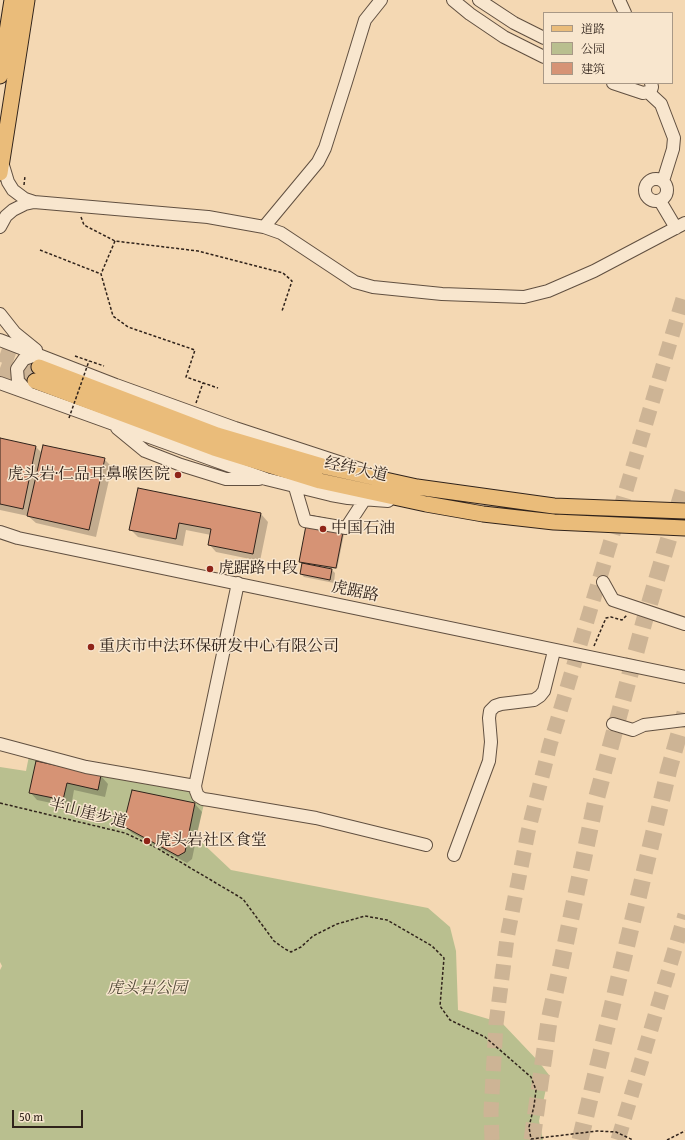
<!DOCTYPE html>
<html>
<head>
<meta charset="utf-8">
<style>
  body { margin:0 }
  #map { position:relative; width:685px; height:1140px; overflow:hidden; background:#f4d8b3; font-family:"Gentium Book Plus","Noto Serif SC",serif }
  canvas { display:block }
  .legend { position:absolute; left:543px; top:12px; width:130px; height:72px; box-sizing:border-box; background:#f8e6ce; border:1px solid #a89886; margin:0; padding:5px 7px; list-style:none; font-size:12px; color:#30231b }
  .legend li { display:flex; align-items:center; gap:8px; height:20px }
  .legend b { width:20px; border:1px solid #a89886 }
  .scale { position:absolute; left:12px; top:1110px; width:71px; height:18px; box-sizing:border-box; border:2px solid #30231b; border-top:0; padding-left:5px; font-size:12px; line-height:14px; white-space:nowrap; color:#30231b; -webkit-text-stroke:3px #f8e6ce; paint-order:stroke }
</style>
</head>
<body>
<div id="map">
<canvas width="685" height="1140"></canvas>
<ul class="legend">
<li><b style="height:5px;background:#eabc7a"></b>道路</li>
<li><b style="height:11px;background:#b9bf8f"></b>公园</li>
<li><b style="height:11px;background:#d69375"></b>建筑</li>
</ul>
<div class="scale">50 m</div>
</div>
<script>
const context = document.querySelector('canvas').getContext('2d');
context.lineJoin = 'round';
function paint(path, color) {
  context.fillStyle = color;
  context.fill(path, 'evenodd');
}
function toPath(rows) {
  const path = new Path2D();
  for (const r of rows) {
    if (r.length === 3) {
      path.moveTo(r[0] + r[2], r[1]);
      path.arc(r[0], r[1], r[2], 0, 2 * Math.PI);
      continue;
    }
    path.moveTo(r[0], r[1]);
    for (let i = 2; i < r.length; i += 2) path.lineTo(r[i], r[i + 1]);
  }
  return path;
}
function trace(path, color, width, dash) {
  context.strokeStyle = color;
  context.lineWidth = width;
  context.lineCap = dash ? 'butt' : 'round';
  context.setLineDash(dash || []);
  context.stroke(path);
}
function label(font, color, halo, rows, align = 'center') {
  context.font = font + ' "Gentium Book Plus","Noto Serif SC",serif';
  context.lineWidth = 3;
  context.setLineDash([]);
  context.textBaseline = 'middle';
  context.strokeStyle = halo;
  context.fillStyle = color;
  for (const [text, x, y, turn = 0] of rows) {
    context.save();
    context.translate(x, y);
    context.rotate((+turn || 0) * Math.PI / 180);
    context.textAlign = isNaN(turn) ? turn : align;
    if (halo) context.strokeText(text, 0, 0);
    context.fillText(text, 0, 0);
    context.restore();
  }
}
paint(toPath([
  [29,756,186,788,204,804,196,837,231,870,428,908,450,927,456,951,458,1010,502,1023,539,1062,549,1075,539,1121,543,1140,0,1140,0,970,2,966,0,962,0,767,26,771]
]), '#b9bf8f');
paint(toPath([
  [0,439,36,447,42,453,104,459,112,467,96,537,36,523,28,516,0,510],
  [139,489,261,514,268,522,260,561,216,552,209,544,211,535,186,530,183,546,138,537,130,529],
  [346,524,337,569,330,568,335,573,334,583,304,577,301,574,303,563,300,561],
  [36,763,101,776,108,784,105,797,74,790,71,807,37,800,30,792],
  [195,804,202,812,192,859,187,863,132,833,124,826]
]), '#0003');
const building = toPath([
  [0,438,36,446,23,509,0,504,0,438],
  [43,445,105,458,89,530,27,516,43,445],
  [138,488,261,513,253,554,208,545,211,529,179,523,176,539,129,530,138,488],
  [308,515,345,522,336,568,299,562,308,515],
  [302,563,332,569,330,580,300,574,302,563],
  [36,761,101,775,98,790,67,783,63,800,29,793,36,761],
  [132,790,195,803,185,852,178,856,123,826,132,790]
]);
paint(building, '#d69375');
trace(building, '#30231b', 1);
trace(toPath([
  [0,354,39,367],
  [0,368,35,381],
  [492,1140,491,1112,496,1024,507,938,528,832,550,745,685,292],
  [618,1140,685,915]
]), '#cdb495', 15, [15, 8]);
trace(toPath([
  [532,1140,549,1021,596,800,644,622,685,484],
  [580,1140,669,769,685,713]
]), '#cdb495', 17, [17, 8]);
const minor = toPath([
  [453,0,470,14,504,37,544,57],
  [479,0,514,23,544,38],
  [619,0,625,13],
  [613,83,643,93,648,92,651,90,652,87,651,83],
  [648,92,661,104,674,138,673,149,663,181],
  [656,190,11],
  [660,201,676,228],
  [34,202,208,217,264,227,281,233,355,282,373,287,442,294,524,297,548,291,594,271,685,223],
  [0,227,6,216,13,210,25,204,34,202,25,199,13,190,8,182,2,162],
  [264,227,318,162,325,148,346,82,365,20,381,0],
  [0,314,15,333,36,350],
  [0,340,116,385,235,428,360,469],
  [0,383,266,479,331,495,348,498,388,501],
  [27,391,18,381,17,369,24,359,33,356,41,357],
  [117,428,145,451,181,465,226,479,259,479],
  [295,487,305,521,346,528,365,499],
  [0,532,18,538,685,677],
  [603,582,613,600,685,624],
  [238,583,195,786,196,791,198,796,203,799,210,800,316,818,426,845],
  [613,724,633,730,644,725,685,720],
  [0,744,86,767,195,786],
  [454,855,489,761,491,742,489,718,490,711,495,706,501,704,534,700,540,696,544,691,554,651]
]);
const major = toPath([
  [0,76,12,0],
  [0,173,27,0],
  [39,367,217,435,322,466,417,487,554,506,685,511],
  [35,381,214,448,320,481,426,504,483,514,554,522,685,528]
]);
trace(minor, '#615041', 14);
trace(major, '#30231b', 17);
trace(toPath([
  [24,185,25,176],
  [81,217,84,225,115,241,198,251,283,273,292,281,282,311],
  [115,241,101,274,113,316,128,327,195,350,186,377,218,388],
  [40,250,101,274],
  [75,356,104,366],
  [196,403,203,383],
  [594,646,606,618,611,617,622,620,627,615],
  [0,803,125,833,155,847,243,899,274,941,285,949,291,952,301,947,313,936,337,924,365,916,387,920,432,946,444,958,440,1006,450,1020,485,1037,531,1077,536,1090,534,1106,529,1127,531,1139,597,1131,616,1132,633,1140],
  [667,1140,685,1131]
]), '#30231b', 1.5, [3, 2]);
trace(minor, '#f8e6ce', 12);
trace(major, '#eabc7a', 15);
trace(toPath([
  [69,418,89,361]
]), '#30231b', 1.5, [3, 2]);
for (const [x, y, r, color] of [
  [178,475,4,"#8f2418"],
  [323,529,4,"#8f2418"],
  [210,569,4,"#8f2418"],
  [91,647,4,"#8f2418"],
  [147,841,4,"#8f2418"]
]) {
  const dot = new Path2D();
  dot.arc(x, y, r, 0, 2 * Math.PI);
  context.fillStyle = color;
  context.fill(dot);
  trace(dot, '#f8e6ce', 1.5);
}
label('16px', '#30231b', '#f8e6ce', [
  ["经纬大道",356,470,12],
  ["虎踞路",355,592,12],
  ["半山崖步道",88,814,14]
]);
label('16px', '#30231b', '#f8e6ce', [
  ["虎头岩‧仁品耳鼻喉医院",170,475,"right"],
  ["中国石油",331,529],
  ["虎踞路中段",218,569],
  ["重庆市中法环保研发中心有限公司",99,647],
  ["虎头岩社区食堂",155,841]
], 'left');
label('italic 16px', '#524a38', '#f8e6ce', [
  ["虎头岩公园",147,989]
]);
</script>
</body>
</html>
